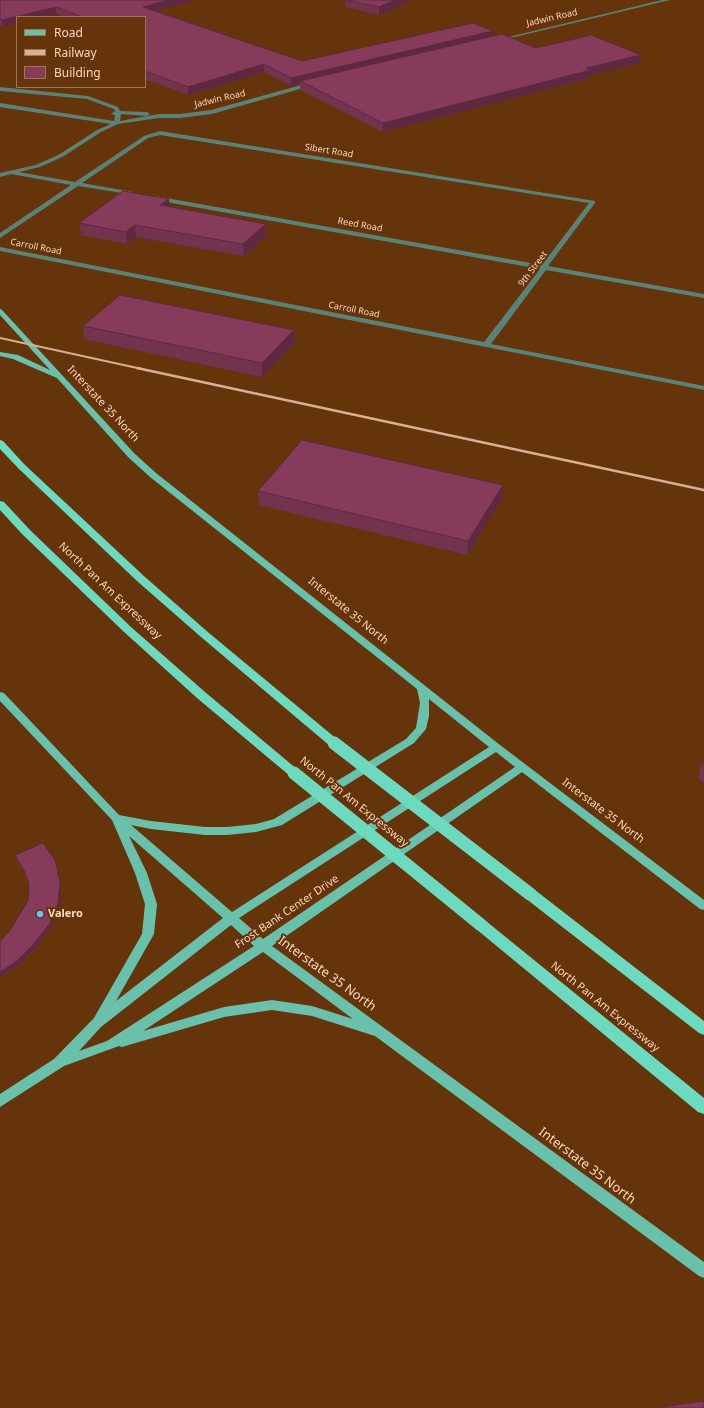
<!DOCTYPE html>
<html>
<head>
<meta charset="utf-8">
<style>
  body { margin:0 }
  #map { position:relative; width:704px; height:1408px; overflow:hidden; background:#65340b; font-family:"Noto Sans",sans-serif }
  canvas { display:block }
  .legend { position:absolute; left:16px; top:16px; width:130px; height:72px; box-sizing:border-box; background:#65340b; border:1px solid #a27653; margin:0; padding:5px 7px; list-style:none; font-size:12px; color:#fed8bf }
  .legend li { display:flex; align-items:center; gap:8px; height:20px }
  .legend b { width:20px; border:1px solid #a27653 }
</style>
</head>
<body>
<div id="map">
<canvas width="704" height="1408"></canvas>
<ul class="legend">
<li><b style="height:5px;background:#69c1ab"></b>Road</li>
<li><b style="height:5px;background:#d8b093"></b>Railway</li>
<li><b style="height:11px;background:#863b5b"></b>Building</li>
</ul>
</div>
<script>
const context = document.querySelector('canvas').getContext('2d');
context.lineJoin = 'round';
function toPath(rows) {
  const path = new Path2D();
  for (const r of rows) {
    path.moveTo(r[0], r[1]);
    for (let i = 2; i < r.length; i += 2) path.lineTo(r[i], r[i + 1]);
  }
  return path;
}
function paint(path, color) {
  context.fillStyle = color;
  context.fill(path, 'evenodd');
}
function trace(path, color, width, dash) {
  context.strokeStyle = color;
  context.lineWidth = width;
  context.lineCap = dash ? 'butt' : 'round';
  context.setLineDash(dash || []);
  context.stroke(path);
}
function label(font, color, halo, rows, align = 'center') {
  context.font = font + ' "Noto Sans",sans-serif';
  context.lineWidth = 4;
  context.setLineDash([]);
  context.textBaseline = 'middle';
  context.strokeStyle = halo;
  context.fillStyle = color;
  for (const [text, x, y, turn = 0] of rows) {
    context.save();
    context.translate(x, y);
    context.rotate((+turn || 0) * Math.PI / 180);
    context.textAlign = isNaN(turn) ? turn : align;
    if (halo) context.strokeText(text, 0, 0);
    context.fillText(text, 0, 0);
    context.restore();
  }
}
paint(toPath([
  [662,0,670,0,498,41,496,40,662,0],
  [312,82,315,84,314,85,212,114,180,118,159,118,118,124,101,132,64,156,40,167,19,172,75,182,144,136,160,131,595,201,595,203,548,266,704,294,704,298,546,270,491,344,704,386,704,390,0,251,0,247,484,342,540,269,155,200,152,198,155,196,542,265,589,203,160,135,148,138,82,183,133,192,136,194,135,195,78,186,0,238,0,233,71,185,11,174,0,177,0,173,36,165,60,154,97,130,111,124,0,107,0,103,114,121,115,115,111,114,115,111,114,109,87,99,0,91,0,87,88,96,118,107,120,111,147,112,150,114,147,116,121,114,120,121,159,114,180,114,211,110,312,82]
]), '#5a8378');
paint(toPath([
  [0,309,2,310,134,453,156,473,500,745,704,900,704,910,700,909,522,772,272,946,704,1262,704,1278,699,1276,375,1036,312,1016,272,1010,224,1017,122,1047,119,1046,64,1066,0,1107,0,1094,54,1059,94,1018,142,934,145,904,135,873,112,820,0,701,0,692,4,693,119,815,151,821,205,827,227,827,256,824,274,819,406,739,416,728,420,703,417,689,150,477,128,457,57,378,13,359,0,356,0,352,18,355,50,370,0,315,0,309],
  [429,699,489,747,232,912,131,825,151,829,205,835,227,835,256,832,282,825,414,743,426,729,429,716,429,699],
  [496,752,515,767,263,939,239,918,496,752],
  [129,836,223,918,116,1001,154,934,157,904,147,873,129,836],
  [231,925,254,946,107,1041,79,1051,101,1027,231,925],
  [263,952,353,1019,312,1006,272,1000,224,1007,143,1031,263,952]
]), '#69c1ab');
paint(toPath([
  [0,440,3,441,24,464,145,577,209,633,338,740,340,743,338,746,334,747,330,746,201,637,137,581,18,468,0,449,0,440],
  [0,501,4,502,30,530,131,627,205,692,298,770,300,773,298,776,294,777,290,776,197,698,123,631,22,534,0,510,0,501],
  [530,889,535,890,704,1021,704,1035,699,1033,525,898,523,894,525,890,530,889],
  [481,920,486,921,704,1098,704,1114,698,1112,476,929,474,925,476,921,481,920]
]), '#6dd9bf');
trace(toPath([
  [0,338,142,369]
]), '#d8b093', 2);
trace(toPath([
  [137,368,704,490]
]), '#d8b093', 2.5);
trace(toPath([
  [334,743,530,894],
  [294,773,481,925]
]), '#6dd9bf', 13);
paint(toPath([
  [0,0,197,0,155,11,302,61,493,36,536,48,641,55,640,63,590,75,590,78,383,132,300,90,300,84,291,86,264,72,188,95,145,79,145,17,64,17,57,14,3,27,0,26],
  [345,0,412,0,379,15,345,7],
  [169,199,169,207,266,224,267,236,244,256,136,237,127,244,81,235,79,223],
  [83,326,294,330,294,343,262,377,84,339],
  [258,491,502,499,467,555,259,505],
  [704,762,704,783,698,779,701,764],
  [15,855,61,887,59,907,51,927,34,949,18,965,0,977,0,941,9,932,28,901,29,885,25,874,16,859]
]), '#73334e');
paint(toPath([
  [169,0,197,0,143,14,143,7],
  [395,0,412,0,379,15,379,7],
  [56,7,57,14,46,17,17,17,17,24,3,27,2,20],
  [493,31,493,38,300,81,300,84,291,86,291,78],
  [641,55,640,63,590,75,590,78,383,132,383,123,586,68],
  [264,64,264,72,188,95,188,87],
  [169,199,170,210,160,205],
  [266,224,267,236,244,256,243,244],
  [135,225,136,237,127,244,126,232],
  [294,330,294,343,262,377,262,363],
  [503,485,502,499,467,555,468,541],
  [60,882,61,887,59,907,51,927,34,949,18,965,0,977,0,972]
]), '#5e2940');
const building = toPath([
  [0,0,169,0,143,7,302,61,473,23,493,31,291,78,264,64,188,87,145,71,145,17,82,17,56,7,2,20,0,19,0,0],
  [345,0,395,0,379,7,345,0],
  [502,34,536,48,591,35,641,55,586,68,591,70,383,123,300,81,502,34],
  [123,191,169,199,160,205,266,224,243,244,135,225,126,232,79,223,123,191],
  [120,295,294,330,262,363,83,326,120,295],
  [302,440,503,485,468,541,258,491,302,440],
  [704,762,704,766,701,764,704,762],
  [43,843,55,860,60,882,58,903,50,923,33,945,17,961,0,972,0,941,9,932,28,901,29,884,24,870,15,855,43,843],
  [704,1401,704,1408,655,1408,704,1401]
]);
paint(building, '#863b5b');
trace(building, '#5e2940', 1);
for (const [x, y, r, color] of [
  [40,914,4,"#6dc2f3"]
]) {
  const dot = new Path2D();
  dot.arc(x, y, r, 0, 2 * Math.PI);
  context.fillStyle = color;
  context.fill(dot);
  trace(dot, '#65340b', 1.5);
}
label('9px', '#fed8bf', '#65340b', [
  ["Jadwin Road",552,18,-13],
  ["Jadwin Road",220,99,-13],
  ["Sibert Road",329,151,9],
  ["Reed Road",360,225,10],
  ["Carroll Road",36,247,11],
  ["9th Street",533,269,-53],
  ["Carroll Road",354,310,11]
]);
label('11px', '#fed8bf', '#65340b', [
  ["Interstate 35 North",103,404,47],
  ["North Pan Am Expressway",110,591,43],
  ["Interstate 35 North",348,611,39],
  ["North Pan Am Expressway",354,802,39],
  ["Interstate 35 North",603,811,37],
  ["Frost Bank Center Drive",287,912,-34],
  ["North Pan Am Expressway",605,1007,39]
]);
label('bold 11px', '#fed8bf', '#65340b', [
  ["Valero",48,914]
], 'left');
label('13px', '#fed8bf', '#65340b', [
  ["Interstate 35 North",327,974,36],
  ["Interstate 35 North",587,1166,37]
]);
</script>
</body>
</html>
